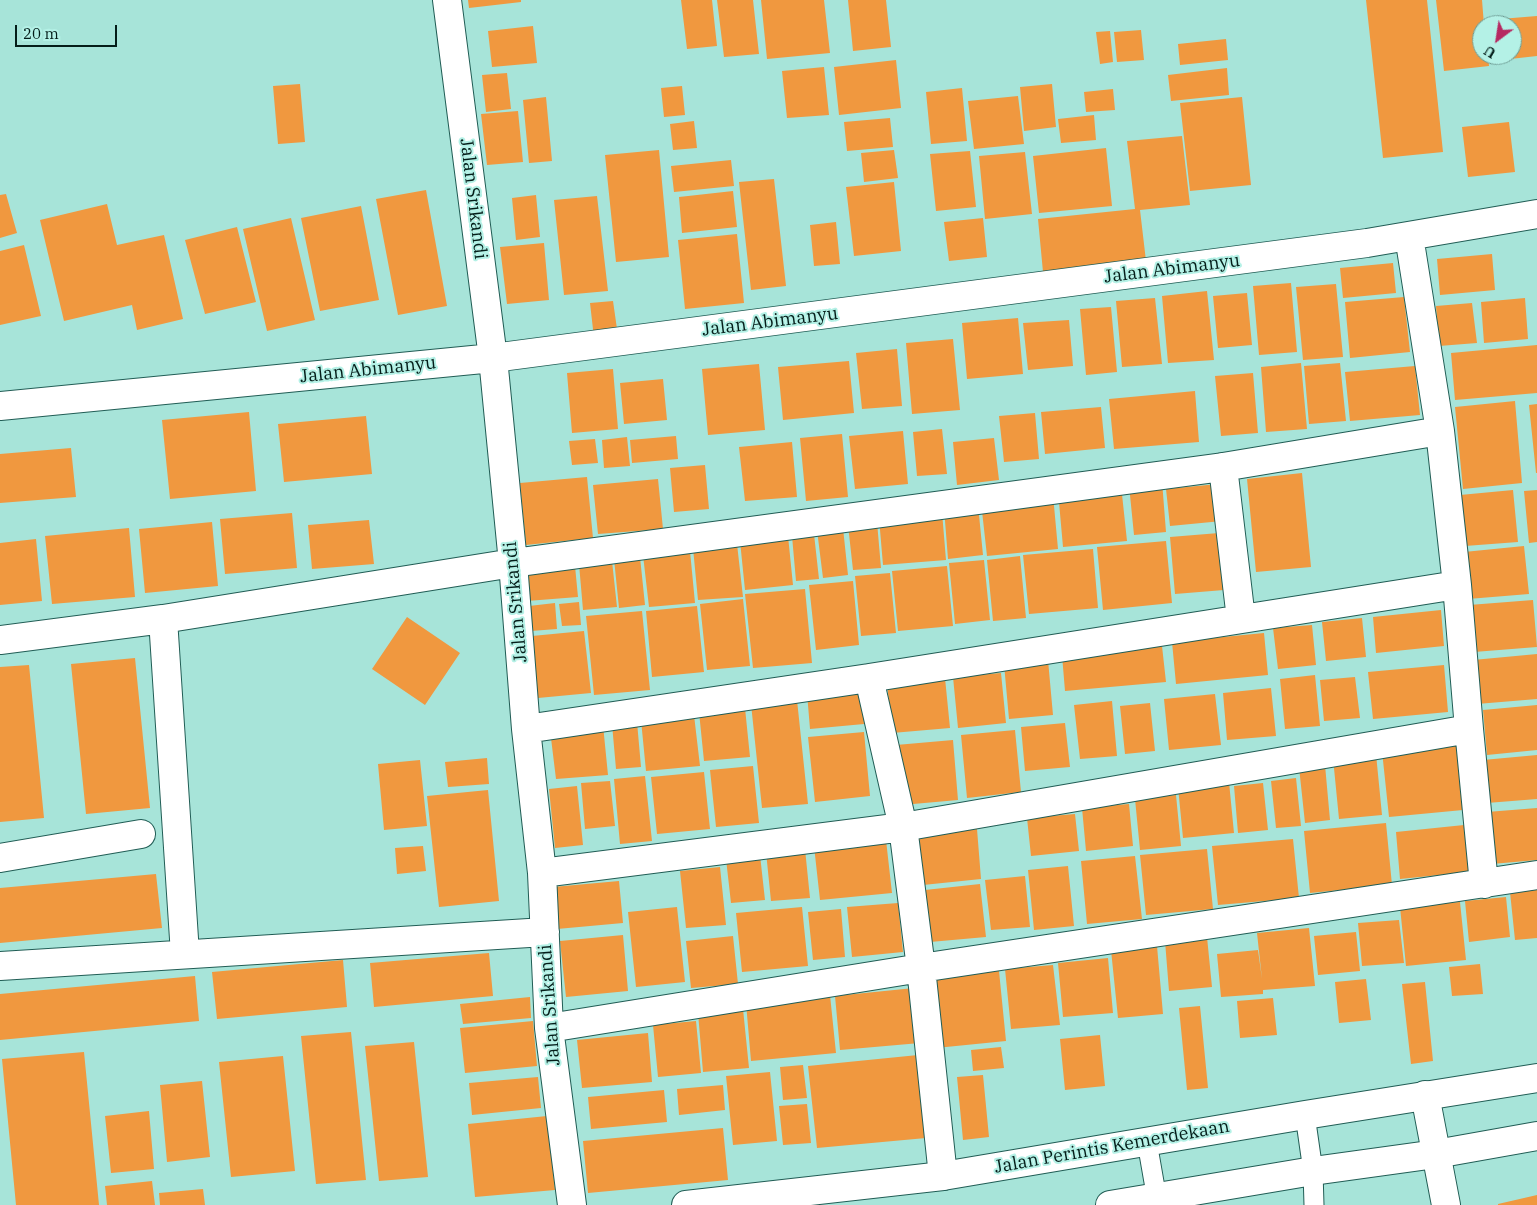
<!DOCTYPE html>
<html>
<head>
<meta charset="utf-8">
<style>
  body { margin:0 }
  #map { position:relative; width:1537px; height:1205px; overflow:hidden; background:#a7e4d9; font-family:"IBM Plex Serif",serif }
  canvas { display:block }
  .north { position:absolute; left:1472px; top:15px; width:50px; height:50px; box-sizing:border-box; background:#b4f1e6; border:1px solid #6e9c94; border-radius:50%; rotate:211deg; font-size:14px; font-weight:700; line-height:20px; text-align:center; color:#041d19 }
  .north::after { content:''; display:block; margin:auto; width:18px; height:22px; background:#b62961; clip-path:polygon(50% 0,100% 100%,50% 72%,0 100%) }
  .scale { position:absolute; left:15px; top:25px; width:102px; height:22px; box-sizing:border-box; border:2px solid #041d19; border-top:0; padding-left:6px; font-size:15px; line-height:18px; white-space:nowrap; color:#041d19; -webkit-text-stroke:4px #b4f1e6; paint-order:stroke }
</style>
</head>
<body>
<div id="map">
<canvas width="1537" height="1205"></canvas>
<div class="north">U</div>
<div class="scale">20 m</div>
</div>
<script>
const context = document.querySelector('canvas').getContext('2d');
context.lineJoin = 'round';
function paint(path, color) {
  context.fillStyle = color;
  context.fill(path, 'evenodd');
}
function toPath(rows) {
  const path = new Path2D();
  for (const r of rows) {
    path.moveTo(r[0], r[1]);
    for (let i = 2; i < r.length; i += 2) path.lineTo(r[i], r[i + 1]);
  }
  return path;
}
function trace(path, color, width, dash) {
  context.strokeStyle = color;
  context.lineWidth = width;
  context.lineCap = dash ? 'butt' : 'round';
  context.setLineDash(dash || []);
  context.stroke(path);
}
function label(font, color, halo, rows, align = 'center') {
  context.font = font + ' "IBM Plex Serif",serif';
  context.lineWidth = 4;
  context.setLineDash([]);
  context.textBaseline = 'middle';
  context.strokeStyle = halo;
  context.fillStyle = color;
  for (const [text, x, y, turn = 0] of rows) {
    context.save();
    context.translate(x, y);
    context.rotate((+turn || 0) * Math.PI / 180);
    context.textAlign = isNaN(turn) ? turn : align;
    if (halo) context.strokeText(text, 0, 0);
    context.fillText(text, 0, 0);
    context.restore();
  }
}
paint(toPath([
  [468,0,521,0,521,2,469,8],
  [681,0,712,0,717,46,687,49],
  [717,0,753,0,759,54,724,57],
  [761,0,824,0,830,53,767,59],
  [848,0,886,0,891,47,853,51],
  [1366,0,1427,0,1443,152,1383,158],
  [1436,0,1482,0,1484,25,1482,25,1482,55,1488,55,1489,66,1444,71],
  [1537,16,1537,56,1492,61,1492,55,1512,55,1512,25,1489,25,1488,20],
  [533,26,537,63,492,67,488,31],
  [1141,30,1144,60,1117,62,1114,32],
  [1110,31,1113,62,1100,64,1096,32],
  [1226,39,1228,60,1180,65,1178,44],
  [896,60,901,108,839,115,834,67],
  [824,67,829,115,787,118,782,71],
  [1227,68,1229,95,1171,101,1168,75],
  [507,73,511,109,486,112,482,75],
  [300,84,305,142,278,144,273,86],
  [1052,84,1056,127,1024,131,1020,87],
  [682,86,685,115,664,117,661,88],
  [962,88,967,141,931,144,926,92],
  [1113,89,1115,110,1086,112,1084,92],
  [1018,96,1024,144,974,149,968,101],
  [546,97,552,161,529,163,523,100],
  [1242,97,1251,185,1190,191,1180,103],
  [518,111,523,162,487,165,481,114],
  [1094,115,1096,140,1061,143,1058,119],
  [890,118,893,147,847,151,844,122],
  [694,121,697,148,673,150,670,124],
  [1509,122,1515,172,1468,177,1462,127],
  [1182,136,1190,205,1140,210,1146,261,1043,272,1038,219,1135,209,1127,141],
  [1106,148,1112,206,1039,213,1033,156],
  [659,150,669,257,616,262,605,155],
  [894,150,898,178,864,182,861,153],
  [970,151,976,207,936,211,930,154],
  [1025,152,1032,214,985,219,979,156],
  [731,160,734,186,674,192,671,166],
  [774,179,786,286,751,290,739,182],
  [894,182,901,251,854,256,846,187],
  [426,190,447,306,398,315,376,199],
  [733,191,737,227,682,233,679,197],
  [6,194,17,233,0,238,0,195],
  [536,195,540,237,516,240,512,198],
  [597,196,608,291,564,295,554,200],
  [107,204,117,245,164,235,183,319,137,330,132,305,64,321,40,220],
  [361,206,379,300,320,311,301,218],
  [291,218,315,320,267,331,243,229],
  [983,218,987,257,949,261,944,222],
  [836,222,840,264,814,266,810,225],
  [237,227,256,302,205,314,185,240],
  [737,234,744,303,685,309,678,240],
  [544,243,549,300,507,304,500,247],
  [24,245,41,316,0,325,0,251],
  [1492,254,1495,290,1440,295,1437,259],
  [1393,263,1396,293,1343,298,1340,268],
  [1291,283,1297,352,1259,355,1253,286],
  [1336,284,1343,357,1303,360,1296,287],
  [1207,291,1214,360,1168,363,1162,296],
  [1247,293,1252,345,1218,348,1213,296],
  [1404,297,1410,352,1350,358,1345,302],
  [1155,298,1162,364,1122,367,1116,301],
  [1525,298,1528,339,1484,343,1481,302],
  [613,301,618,336,594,338,590,303],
  [1472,303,1477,343,1439,346,1436,306],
  [1111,307,1117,372,1086,375,1080,309],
  [1018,318,1023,374,967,379,962,323],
  [1069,320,1073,366,1028,370,1023,323],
  [953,339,960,410,912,414,906,343],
  [1537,345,1537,393,1455,400,1451,353],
  [897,349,902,406,862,409,856,353],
  [849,361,854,413,783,420,778,367],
  [1301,363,1307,429,1266,432,1261,367],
  [1340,363,1346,421,1309,424,1304,366],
  [759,364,765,430,708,435,702,369],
  [1415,366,1420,415,1350,421,1345,372],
  [613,369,618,429,572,433,567,373],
  [1253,373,1258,433,1221,436,1215,376],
  [663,379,667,420,624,424,620,383],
  [1195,391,1199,442,1114,449,1109,399],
  [1515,401,1522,483,1463,489,1455,407],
  [1537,404,1537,473,1536,473,1529,405],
  [1101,407,1105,448,1045,454,1041,412],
  [249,412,256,491,170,499,162,420],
  [1035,413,1039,459,1004,462,999,416],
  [366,416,372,474,284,482,278,424],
  [942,429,947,474,917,476,913,432],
  [903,431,908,484,855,489,849,436],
  [842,434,848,497,806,501,800,438],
  [676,436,678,459,632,463,630,440],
  [627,437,630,466,604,468,602,440],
  [994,438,999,480,957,485,953,442],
  [595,439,598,463,572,465,569,441],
  [792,442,797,497,745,501,739,447],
  [71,448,76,497,0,503,0,454],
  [705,465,709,509,674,512,670,468],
  [1302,473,1311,567,1256,572,1247,479],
  [587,477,593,538,526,545,520,483],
  [658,479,663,529,598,534,593,485],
  [1162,481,1166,532,1134,535,1129,485],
  [1218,484,1222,521,1170,526,1166,489],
  [1121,485,1127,541,1063,547,1058,491],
  [1513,490,1518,542,1465,546,1460,495],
  [1537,490,1537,542,1529,543,1524,491],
  [1053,495,1058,549,987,556,981,502],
  [978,505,983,555,948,559,944,508],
  [942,512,946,560,883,565,879,518],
  [292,513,297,568,225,574,220,519],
  [369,520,374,564,312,569,308,525],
  [212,522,218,586,145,593,139,529],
  [877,522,881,568,853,570,848,525],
  [129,528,135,597,52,604,45,536],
  [843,528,848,575,823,578,817,530],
  [1219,533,1224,590,1175,594,1170,537],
  [814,534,819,579,796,581,792,536],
  [788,536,793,585,745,590,740,541],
  [36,539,42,601,0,605,0,543],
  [1166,541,1172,603,1103,610,1097,547],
  [737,544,743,597,698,600,693,548],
  [1524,546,1529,594,1468,599,1464,552],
  [1093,549,1098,608,1029,614,1023,555],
  [690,551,695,603,649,607,643,555],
  [1020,556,1026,618,993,621,987,560],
  [640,557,645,605,619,608,614,559],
  [984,560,990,620,955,624,949,563],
  [612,561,617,607,583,610,579,564],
  [575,566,578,597,527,601,524,571],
  [947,566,953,626,898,631,892,571],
  [890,573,896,633,861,636,855,576],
  [853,581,859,645,816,650,809,585],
  [805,589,812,663,753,668,745,594],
  [743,599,750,666,707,670,700,604],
  [1533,600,1537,647,1474,652,1469,605],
  [579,602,581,625,562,626,559,604],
  [555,603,557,629,531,631,529,606],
  [697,606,704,672,652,677,646,611],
  [1441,610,1444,646,1376,653,1373,617],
  [642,611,650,690,594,695,586,616],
  [407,617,460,653,425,705,372,669],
  [1362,618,1366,657,1326,661,1322,622],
  [1312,625,1316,665,1278,669,1273,628],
  [584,631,591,693,538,698,532,636],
  [1264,633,1268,675,1176,684,1172,642],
  [1162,646,1166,682,1065,691,1062,655],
  [1537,654,1537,699,1477,704,1473,660],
  [135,658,150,808,86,814,71,664],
  [1048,660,1053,715,1009,719,1004,664],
  [29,665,44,818,0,822,0,667],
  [1444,665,1448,712,1373,719,1368,672],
  [1001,673,1006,723,958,728,953,677],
  [1315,675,1320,726,1285,729,1280,679],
  [1355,677,1360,718,1324,721,1320,680],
  [945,678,950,728,892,733,887,683],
  [861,688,864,724,810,729,807,693],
  [1271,688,1276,736,1227,740,1223,693],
  [1215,694,1221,745,1169,750,1164,699],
  [797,700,808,804,762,808,751,704],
  [1112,701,1117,756,1080,759,1074,705],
  [1150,703,1155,751,1125,754,1120,706],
  [1537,705,1537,750,1487,755,1483,710],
  [745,708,750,757,704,761,699,712],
  [694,715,700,766,646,771,641,720],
  [637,722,641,767,616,769,612,724],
  [1065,723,1070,767,1025,771,1021,727],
  [603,725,608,775,556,779,550,730],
  [1015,730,1021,792,967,798,961,735],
  [864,732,870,796,815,802,808,737],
  [953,740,958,800,902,805,896,745],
  [1456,744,1463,810,1389,817,1382,751],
  [1376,754,1382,815,1339,819,1333,758],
  [1537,755,1537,799,1487,803,1483,760],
  [487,758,489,784,448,787,445,762],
  [420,760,427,826,384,830,378,764],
  [1325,765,1330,820,1305,823,1299,767],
  [753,766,759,823,716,827,710,770],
  [704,772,710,829,657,834,651,777],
  [645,776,652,841,620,844,614,779],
  [1296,778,1301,826,1276,828,1271,781],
  [610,781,615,826,585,829,581,783],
  [1229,782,1234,833,1183,838,1178,787],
  [1263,783,1268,830,1238,833,1234,786],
  [577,786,583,845,555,848,549,789],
  [488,790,499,901,439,907,427,796],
  [1176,795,1181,846,1140,850,1135,799],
  [1129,804,1133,846,1086,851,1082,808],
  [1537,808,1537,860,1492,864,1487,812],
  [1075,814,1079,851,1031,856,1027,818],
  [1386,823,1392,885,1310,893,1304,831],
  [1464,825,1469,872,1400,879,1396,832],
  [977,829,981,879,923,885,918,835],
  [1293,839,1299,898,1218,905,1212,846],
  [886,840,892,893,820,900,814,846],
  [423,846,426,871,397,874,395,848],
  [805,849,810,898,771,901,766,852],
  [1207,849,1213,909,1146,915,1140,855],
  [760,855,765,900,731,903,726,859],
  [1135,856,1142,919,1087,924,1081,861],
  [1068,866,1074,926,1034,930,1028,870],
  [720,867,726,925,686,928,680,871],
  [156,874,162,928,0,943,0,888],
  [1025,876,1030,927,991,930,985,880],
  [619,881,623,923,557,929,553,887],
  [980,884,986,937,930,942,925,890],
  [1537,890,1537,938,1515,940,1510,892],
  [1506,897,1510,937,1469,942,1465,901],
  [1460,902,1466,960,1406,966,1400,907],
  [898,903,903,952,852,957,847,907],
  [677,907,685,982,636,987,628,912],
  [802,907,808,966,742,972,736,913],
  [841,909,845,957,813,960,808,912],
  [1399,920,1404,963,1362,966,1358,923],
  [1309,928,1315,986,1263,990,1263,994,1221,997,1217,954,1258,950,1262,979,1257,933],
  [1356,932,1360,971,1318,975,1314,936],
  [623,935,628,991,566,997,560,941],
  [733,936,738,984,691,988,686,941],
  [1207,937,1212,987,1169,991,1165,941],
  [1157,946,1163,1014,1118,1018,1111,950],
  [489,953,493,996,374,1007,370,963],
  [1108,958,1113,1013,1063,1017,1058,963],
  [343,960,347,1007,217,1019,212,972],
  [1480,964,1483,994,1452,996,1449,967],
  [1053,965,1060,1025,1011,1029,1005,969],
  [999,971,1006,1041,936,1048,929,978],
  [195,976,199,1021,0,1040,0,994],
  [1366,979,1371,1020,1339,1023,1335,982],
  [1425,982,1433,1061,1411,1064,1402,984],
  [914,988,920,1043,840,1050,835,996],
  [830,995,836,1053,751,1061,746,1003],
  [530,997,531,1018,463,1024,460,1004],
  [1273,998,1277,1035,1240,1038,1237,1001],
  [1200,1006,1208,1088,1187,1090,1179,1008],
  [743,1009,749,1068,703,1072,698,1013],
  [533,1021,537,1066,465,1073,460,1028],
  [696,1021,701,1073,658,1077,653,1025],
  [351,1032,366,1180,316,1184,301,1036],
  [648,1033,652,1082,582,1088,577,1040],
  [1100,1035,1105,1086,1065,1090,1060,1039],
  [414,1042,428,1177,379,1181,365,1046],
  [1001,1047,1004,1068,973,1071,971,1050],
  [84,1052,99,1205,16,1205,2,1059],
  [918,1055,926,1138,817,1148,808,1066],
  [283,1056,295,1171,231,1177,219,1062],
  [803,1065,807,1098,783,1100,780,1067],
  [770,1072,777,1141,733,1145,726,1076],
  [983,1075,989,1137,963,1140,957,1077],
  [538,1077,541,1108,472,1115,469,1083],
  [202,1081,210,1157,167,1162,160,1085],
  [723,1085,725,1110,679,1115,677,1089],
  [664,1090,667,1122,591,1129,588,1097],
  [807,1104,811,1143,783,1145,779,1106],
  [149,1111,154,1169,111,1173,105,1116],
  [547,1116,555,1190,475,1197,468,1124],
  [723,1128,728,1180,588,1193,583,1141],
  [152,1181,155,1205,107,1205,105,1186],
  [203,1189,205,1205,160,1205,159,1193],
  [1537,1195,1537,1205,1498,1205,1498,1204]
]), '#f0983f');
const service = toPath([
  [1305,1115,1313,1171,1314,1205],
  [1147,1142,1158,1205]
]);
const minor = toPath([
  [447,0,493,358,513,563,526,729,542,873,549,1028,572,1205],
  [1409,236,1440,431],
  [0,406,493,358,1367,243,1537,214],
  [1223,467,1241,619],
  [163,619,185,954],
  [0,640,163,619,513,563,1223,467,1440,431,1457,585],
  [869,678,1457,585,1469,729],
  [526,729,869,678,903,827,921,968,943,1176],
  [0,858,141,834],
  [542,873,903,827,1469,729,1484,884],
  [0,966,545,932],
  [549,1028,921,968,1537,875],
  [1425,1095,1446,1205]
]);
const secondary = toPath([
  [686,1205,943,1176,1305,1115,1537,1078],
  [1110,1205,1313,1171,1436,1154,1537,1136]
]);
trace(service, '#215d55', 21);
trace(minor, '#215d55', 30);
trace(secondary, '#215d55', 30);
trace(service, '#fff', 19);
trace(minor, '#fff', 28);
trace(secondary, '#fff', 28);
label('18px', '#041d19', '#b4f1e6', [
  ["Jalan Srikandi",473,199,83],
  ["Jalan Abimanyu",1172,269,-7],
  ["Jalan Abimanyu",770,322,-7],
  ["Jalan Abimanyu",368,370,-6],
  ["Jalan Srikandi",516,602,-95],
  ["Jalan Srikandi",550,1005,-94],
  ["Jalan Perintis Kemerdekaan",1112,1147,-10]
]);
</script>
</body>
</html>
